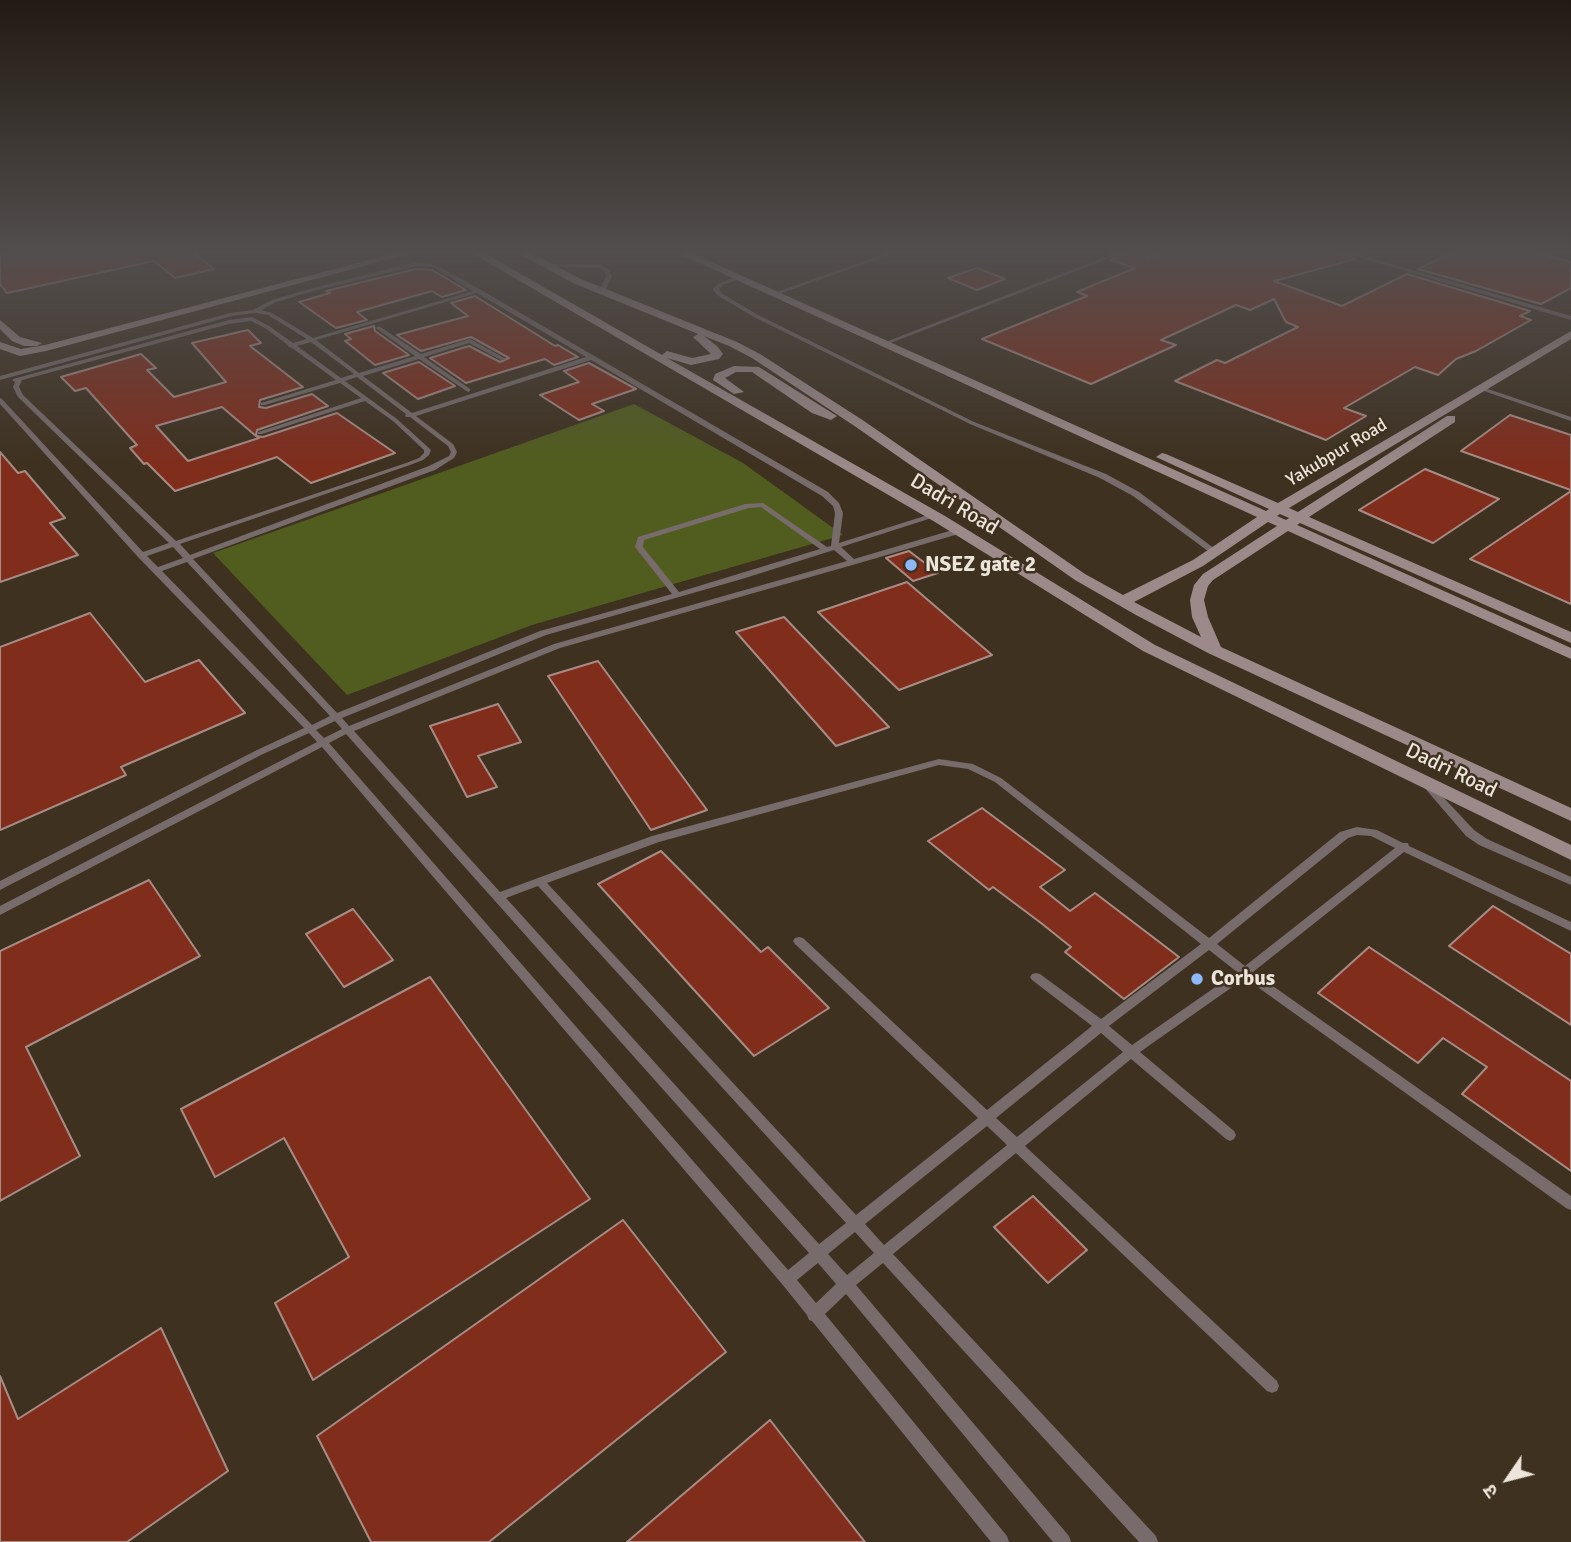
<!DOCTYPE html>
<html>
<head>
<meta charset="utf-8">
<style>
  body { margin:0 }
  #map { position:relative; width:1571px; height:1542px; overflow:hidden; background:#3e3120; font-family:Signika,"Noto Sans Devanagari",sans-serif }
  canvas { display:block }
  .north { position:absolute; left:1473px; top:1444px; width:70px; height:70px; -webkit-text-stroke:5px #3e3120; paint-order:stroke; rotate:235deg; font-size:19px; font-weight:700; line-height:28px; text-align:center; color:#ede4da }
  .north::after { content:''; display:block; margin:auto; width:24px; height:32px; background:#ede4da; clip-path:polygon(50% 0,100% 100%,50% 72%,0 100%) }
</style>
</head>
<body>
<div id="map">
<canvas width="1571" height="1542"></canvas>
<div class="north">उ</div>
</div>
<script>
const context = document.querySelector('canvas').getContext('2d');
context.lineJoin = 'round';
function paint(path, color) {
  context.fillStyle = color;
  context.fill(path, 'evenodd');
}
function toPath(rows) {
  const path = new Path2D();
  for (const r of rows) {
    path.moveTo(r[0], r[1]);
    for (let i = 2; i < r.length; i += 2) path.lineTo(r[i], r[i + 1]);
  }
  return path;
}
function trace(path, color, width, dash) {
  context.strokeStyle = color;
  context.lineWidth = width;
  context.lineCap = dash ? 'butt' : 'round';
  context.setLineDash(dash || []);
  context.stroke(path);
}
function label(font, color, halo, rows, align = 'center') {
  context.font = font + ' Signika,sans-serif';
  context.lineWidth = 5;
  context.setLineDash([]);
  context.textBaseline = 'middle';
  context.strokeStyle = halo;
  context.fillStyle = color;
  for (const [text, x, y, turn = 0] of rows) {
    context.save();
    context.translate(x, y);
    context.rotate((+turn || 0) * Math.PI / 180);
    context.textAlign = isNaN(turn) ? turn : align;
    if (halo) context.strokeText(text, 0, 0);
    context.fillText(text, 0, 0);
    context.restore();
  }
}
paint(toPath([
  [634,404,743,463,843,535,532,625,347,695,213,553]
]), '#515d1e');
const building = toPath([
  [0,251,192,251,214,269,175,278,154,261,7,293,0,284,0,251],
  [1130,251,1146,251,1147,258,1163,251,1336,251,1356,259,1274,281,1342,306,1407,274,1530,311,1520,316,1531,320,1476,351,1456,359,1438,375,1415,367,1344,408,1366,416,1326,440,1175,381,1217,360,1225,363,1298,327,1286,322,1274,299,1250,310,1236,305,1161,340,1176,345,1091,384,982,339,1087,296,1077,292,1135,268,1111,260,1130,251],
  [1454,251,1532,251,1571,262,1571,288,1541,304,1418,269,1454,251],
  [977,268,1005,279,977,290,948,278,977,268],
  [416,269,432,270,466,290,442,297,432,291,357,312,367,320,336,328,299,302,330,293,326,291,416,269],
  [475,296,555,346,558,345,578,357,554,365,545,359,466,383,430,358,469,346,500,362,509,358,471,337,421,351,397,335,468,316,451,303,475,296],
  [374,326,375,331,409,355,375,365,345,341,351,339,345,334,374,326],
  [248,330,261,343,250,346,303,387,260,400,259,407,266,408,312,394,328,406,257,430,256,436,222,407,156,426,188,461,259,438,256,436,263,437,337,413,395,453,311,483,277,457,175,491,147,463,144,464,130,448,137,445,86,388,75,391,61,377,141,354,156,368,147,370,174,397,226,382,192,343,248,330],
  [419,362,455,386,418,399,383,373,419,362],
  [589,363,636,389,592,404,604,411,579,420,540,395,579,382,564,371,589,363],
  [1510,415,1571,435,1571,490,1461,451,1510,415],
  [0,452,18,473,25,471,65,518,50,523,78,555,0,582,0,452],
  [1425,469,1499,499,1433,543,1359,510,1425,469],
  [1571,491,1571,604,1470,559,1571,491],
  [909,551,938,573,913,581,886,558,909,551],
  [907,582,992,655,899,690,818,612,907,582],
  [90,613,145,682,199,660,245,713,121,767,126,775,0,830,0,647,90,613],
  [784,617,889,727,836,746,736,632,784,617],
  [598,661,707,810,651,830,548,676,598,661],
  [498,704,521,742,478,756,497,787,467,797,430,726,498,704],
  [982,808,1065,870,1040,887,1070,911,1095,893,1179,957,1124,999,1065,952,1071,947,1041,923,993,887,989,890,928,841,982,808],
  [661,851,761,952,768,947,829,1008,754,1056,598,884,661,851],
  [149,880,200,956,26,1047,80,1156,0,1201,0,951,149,880],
  [1493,906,1571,954,1571,1025,1449,946,1493,906],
  [353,909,393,960,344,987,306,934,353,909],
  [1369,947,1571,1081,1571,1171,1462,1094,1487,1067,1443,1038,1418,1063,1318,993,1369,947],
  [430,977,590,1199,313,1380,275,1303,349,1257,284,1138,215,1177,181,1109,430,977],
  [1033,1196,1087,1250,1048,1283,994,1227,1033,1196],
  [623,1220,726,1352,489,1542,371,1542,317,1436,623,1220],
  [161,1328,228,1471,127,1542,0,1542,0,1376,18,1419,161,1328],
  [770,1420,865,1542,627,1542,770,1420]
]);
paint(building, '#802d1c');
trace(building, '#a78c86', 2);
paint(toPath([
  [893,251,901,251,776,295,771,294,893,251],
  [1120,251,1128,251,888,344,883,343,1120,251],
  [1338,251,1347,251,1571,316,1571,320,1338,251],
  [416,262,436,265,481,290,828,492,839,503,843,513,839,543,931,514,937,514,938,516,841,547,854,559,956,529,959,529,963,531,962,533,856,564,560,648,354,731,500,892,652,836,939,759,973,764,1001,778,1209,938,1340,832,1357,827,1377,830,1403,843,1408,843,1409,846,1571,922,1571,931,1404,852,1253,972,1571,1196,1571,1210,1566,1208,1245,978,1140,1052,1234,1131,1236,1135,1234,1139,1230,1141,1226,1139,1131,1059,1025,1146,1277,1381,1279,1386,1277,1391,1272,1393,1267,1391,1016,1153,893,1254,1156,1536,1158,1542,1139,1542,883,1263,856,1285,1069,1536,1071,1542,1053,1542,846,1294,825,1314,1007,1536,1009,1542,991,1542,812,1321,809,1320,807,1315,782,1284,322,747,0,915,0,906,317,742,309,733,261,755,0,890,0,881,255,751,304,728,138,557,0,404,0,398,2,399,143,552,169,543,18,397,13,387,15,382,13,381,13,379,229,320,252,317,269,326,293,343,307,339,268,315,256,313,232,316,0,380,0,376,230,313,253,310,272,300,309,289,416,262],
  [416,266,433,267,473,291,313,338,272,313,261,310,276,302,313,291,416,266],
  [477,293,586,357,412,413,363,376,419,359,468,392,470,391,470,389,424,357,469,343,501,360,506,359,470,339,421,354,379,326,376,328,377,329,415,356,359,373,316,340,477,293],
  [251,321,265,328,288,345,289,347,292,348,336,380,261,403,261,405,265,405,340,383,361,398,258,432,258,434,262,434,365,401,393,421,424,450,424,453,419,458,406,463,176,541,23,395,19,387,22,380,229,324,251,321],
  [311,342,354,374,341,378,297,346,311,342],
  [591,360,822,496,833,506,835,513,831,546,827,547,763,503,745,504,638,537,635,547,672,594,540,631,337,713,193,559,435,470,454,458,457,452,453,444,416,416,591,360],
  [357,377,406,414,405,416,406,417,410,417,448,446,451,452,449,456,429,466,190,555,180,544,410,465,423,460,429,455,431,450,430,449,397,419,345,381,357,377],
  [761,507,820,549,679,592,643,547,644,540,749,508,761,507],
  [173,547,183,558,158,567,147,556,173,547],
  [834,550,847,561,554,644,349,726,342,718,546,635,742,579,834,550],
  [187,562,330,716,312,725,162,571,187,562],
  [335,721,342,729,324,738,316,730,335,721],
  [346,734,809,1253,788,1270,329,743,346,734],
  [939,765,968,769,995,782,1201,944,1101,1019,1040,974,1036,973,1032,974,1030,977,1032,980,1092,1026,987,1110,803,938,799,937,795,938,793,941,795,944,978,1118,856,1215,547,883,659,842,939,765],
  [1357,835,1371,836,1395,848,1245,966,1217,944,1348,838,1357,835],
  [538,886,846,1223,819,1244,506,898,538,886],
  [1209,950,1237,972,1132,1045,1109,1026,1209,950],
  [1101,1033,1123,1052,1017,1137,996,1118,1101,1033],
  [987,1126,1007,1145,884,1245,865,1224,987,1126],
  [855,1232,874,1253,847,1275,828,1254,855,1232],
  [818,1263,836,1284,816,1303,797,1280,818,1263],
  [547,264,600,264,609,270,612,277,604,292,601,294,598,292,606,277,605,272,599,268,545,267,544,266,547,264],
  [737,277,742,278,723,285,719,289,721,293,758,315,974,422,1106,474,1139,492,1219,552,1215,554,1212,554,1133,496,1100,478,970,424,754,317,717,295,713,289,719,283,737,277],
  [1478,387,1482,387,1571,417,1571,421,1478,389,1478,387],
  [1426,781,1429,782,1474,830,1487,839,1571,877,1571,885,1479,845,1466,836,1423,786,1421,784,1423,782,1426,781]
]), '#776b6b');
paint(toPath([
  [403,251,420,251,46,351,20,356,0,349,0,342,21,349,45,345,403,251],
  [468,251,481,251,662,355,667,351,692,358,711,354,693,337,698,334,573,283,514,251,527,251,581,279,737,342,760,354,864,421,1085,574,1123,595,1193,560,1257,517,673,251,687,251,1266,511,1269,509,1156,457,1162,453,1166,454,1278,503,1571,331,1571,339,1289,508,1298,512,1447,416,1455,416,1455,422,1309,517,1571,632,1571,643,1300,523,1297,525,1571,648,1571,659,1288,531,1213,580,1208,586,1204,600,1208,617,1221,647,1571,808,1571,821,1208,653,1136,615,1075,580,856,427,752,358,729,346,704,336,717,346,723,354,719,359,691,365,667,358,945,516,1155,645,1571,845,1571,860,1143,651,935,522,468,251],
  [1280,514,1289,518,1286,520,1277,516,1280,514],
  [1268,522,1277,526,1203,574,1194,585,1190,600,1192,617,1201,637,1134,602,1203,566,1268,522],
  [0,320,20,337,42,343,37,346,24,346,12,341,0,329,0,320],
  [734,366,759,367,837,416,831,420,812,413,752,372,736,372,725,378,744,392,734,394,713,380,715,374,734,366]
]), '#9c8a8a');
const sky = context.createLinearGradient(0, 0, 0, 467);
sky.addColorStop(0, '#221b12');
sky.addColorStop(0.54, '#524e4e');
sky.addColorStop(1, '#524e4e00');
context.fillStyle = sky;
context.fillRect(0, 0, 1571, 467);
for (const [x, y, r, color] of [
  [911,565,7,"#8db9fc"],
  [1197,979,7,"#8db9fc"]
]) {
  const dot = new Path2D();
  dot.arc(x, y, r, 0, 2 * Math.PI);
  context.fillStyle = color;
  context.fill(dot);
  trace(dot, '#3e3120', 2.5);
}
label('18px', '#ede4da', '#3e3120', [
  ["Yakubpur Road",1337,453,-31]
]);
label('21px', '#ede4da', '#3e3120', [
  ["Dadri Road",954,505,31],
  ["Dadri Road",1451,771,26]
]);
label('bold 21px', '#ede4da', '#3e3120', [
  ["NSEZ gate 2",925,565],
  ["Corbus",1211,979]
], 'left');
</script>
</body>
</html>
